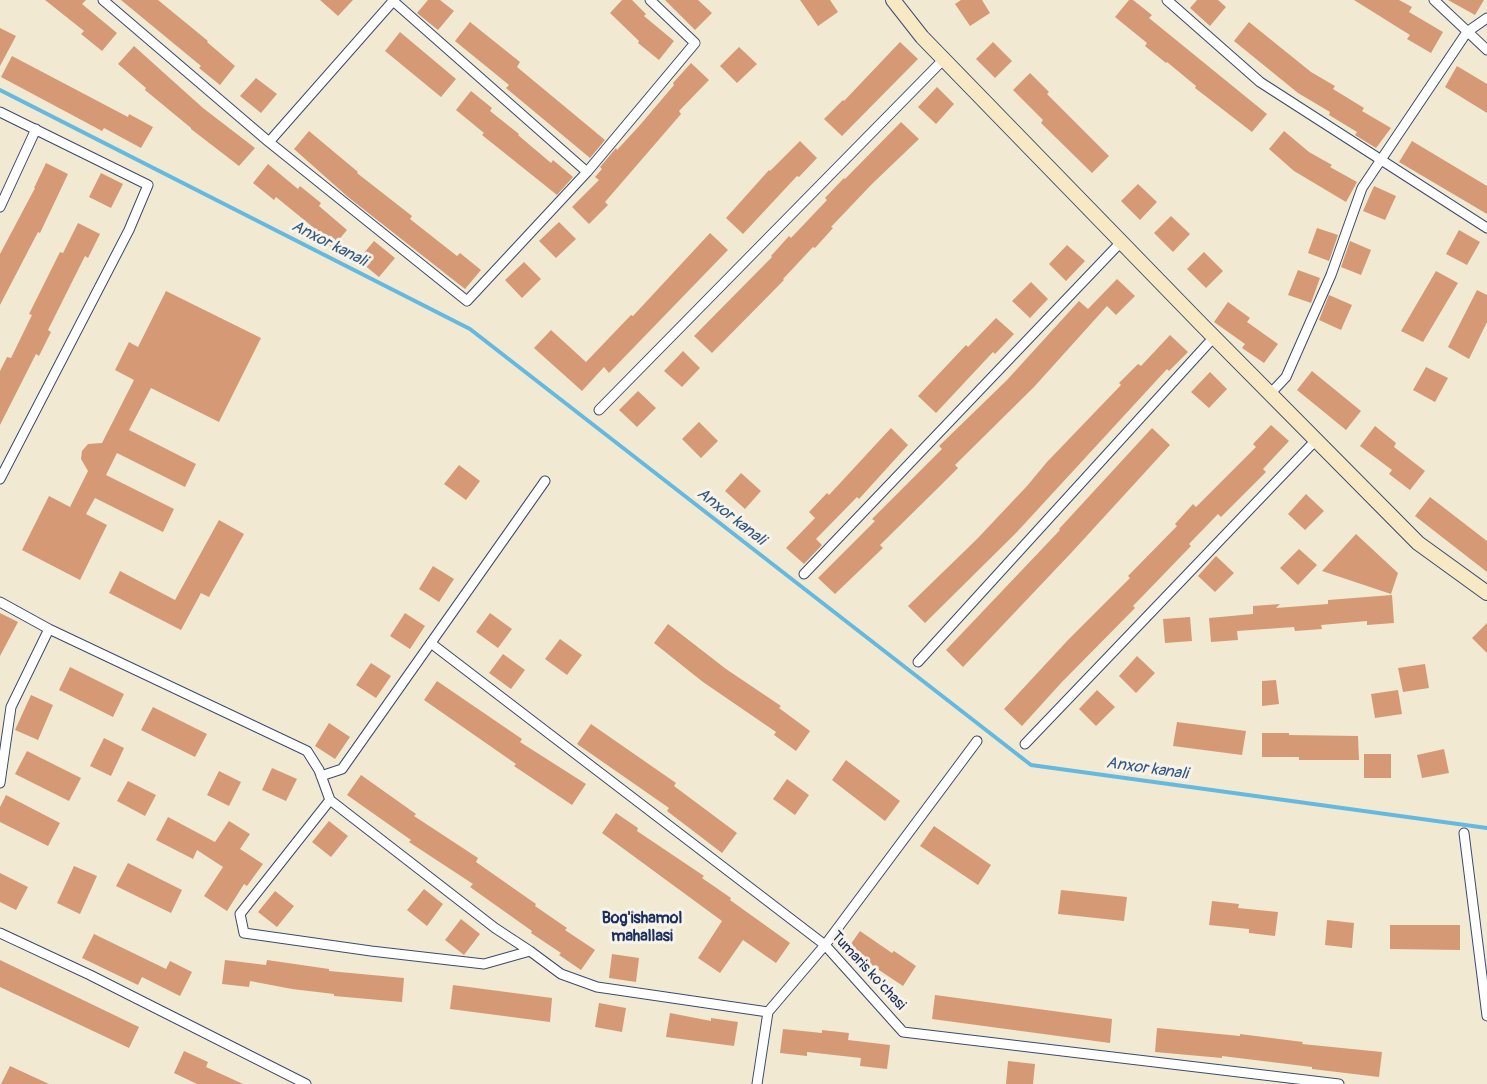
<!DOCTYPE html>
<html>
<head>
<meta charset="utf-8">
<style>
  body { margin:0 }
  canvas { display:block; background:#f1e9d2 }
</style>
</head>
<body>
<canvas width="1487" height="1084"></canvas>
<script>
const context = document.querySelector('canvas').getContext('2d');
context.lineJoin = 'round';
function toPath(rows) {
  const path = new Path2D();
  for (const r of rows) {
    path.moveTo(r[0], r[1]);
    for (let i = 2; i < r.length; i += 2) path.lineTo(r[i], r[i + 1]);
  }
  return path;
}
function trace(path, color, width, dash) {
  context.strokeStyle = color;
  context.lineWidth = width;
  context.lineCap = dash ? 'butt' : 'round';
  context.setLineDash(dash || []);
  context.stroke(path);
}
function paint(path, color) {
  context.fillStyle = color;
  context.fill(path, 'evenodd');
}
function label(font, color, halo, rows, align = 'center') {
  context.font = font + ' Pangolin,sans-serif';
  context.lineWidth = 6;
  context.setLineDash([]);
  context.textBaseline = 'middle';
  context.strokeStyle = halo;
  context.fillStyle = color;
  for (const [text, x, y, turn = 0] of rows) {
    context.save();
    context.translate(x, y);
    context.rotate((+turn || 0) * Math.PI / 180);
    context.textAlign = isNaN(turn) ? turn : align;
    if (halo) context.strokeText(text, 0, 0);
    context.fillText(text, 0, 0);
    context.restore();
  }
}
trace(toPath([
  [0,90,470,329,1031,765,1487,828]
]), '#64b9e0', 4);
paint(toPath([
  [45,0,86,0,82,4,117,33,102,51,81,34,84,31],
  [121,0,158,0,208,41,207,42,235,66,220,85,199,68,201,66],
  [320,0,353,0,338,16],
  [428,0,440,0,454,11,438,30,417,13],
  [622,0,632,0,646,14,644,16,674,41,659,60,638,43,639,41,610,13],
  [665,0,698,0,712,13,695,30],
  [800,0,830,0,838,12,818,26],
  [961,0,982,0,990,13,970,26,955,4],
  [1129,0,1133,0,1152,15,1149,18,1267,114,1252,132,1195,88,1196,86,1167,62,1166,63,1145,46,1147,43,1115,17],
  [1197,0,1218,0,1226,7,1210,26,1190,8],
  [1354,0,1399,0,1412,7,1409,12,1443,32,1431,53,1407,39,1410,35],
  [1448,0,1484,0,1475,15],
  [470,22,520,62,517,67,605,140,590,158,506,88,509,85,455,41],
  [1249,22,1311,72,1335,86,1333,89,1364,108,1362,111,1391,128,1376,148,1355,135,1357,132,1329,115,1330,112,1298,93,1234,41],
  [0,28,16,36,0,66],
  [400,32,456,79,441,97,385,51],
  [900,42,918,59,842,136,824,119,843,100,844,101],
  [993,42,1012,61,995,78,976,59],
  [134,46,203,108,255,148,239,166,191,129,191,128,145,90,146,88,118,64],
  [739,47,757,64,737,83,720,66],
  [12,56,128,117,129,114,153,127,141,148,104,128,102,131,1,77],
  [691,63,709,80,679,111,681,114,605,202,608,205,589,224,572,207,599,180,595,177,602,169,600,167,616,148,617,150,640,125,674,85,673,83],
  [1457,66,1487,84,1487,113,1445,87],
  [1030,73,1049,92,1047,94,1109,156,1092,173,1041,123,1043,120,1013,90],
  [256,78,277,94,261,113,240,96],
  [937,87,954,104,936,124,918,107],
  [471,91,492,108,490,111,519,134,518,135,551,163,553,160,573,177,557,195,482,135,484,133,456,110],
  [901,122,919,139,872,184,831,227,833,228,815,248,813,247,783,279,784,280,712,353,694,336,772,257,771,256,789,236,791,238,827,200,825,198,844,178,845,179],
  [309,131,358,172,357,173,412,216,410,219,457,256,460,253,481,270,465,289,348,197,294,149],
  [1284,131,1309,152,1332,165,1330,167,1357,182,1346,202,1294,171,1269,149],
  [800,141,817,158,799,177,797,176,743,234,726,218,769,170,770,171],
  [1412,141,1487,186,1487,214,1399,162],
  [46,163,68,174,40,233,38,232,0,305,0,254,35,188,34,188],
  [268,164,298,189,300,186,321,203,319,206,347,230,332,248,311,231,314,228,276,197,274,200,253,183],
  [101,173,123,184,111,208,89,197],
  [1138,184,1157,202,1140,220,1121,201],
  [1374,186,1396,196,1385,220,1363,211],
  [1171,216,1190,234,1173,252,1154,233],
  [559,222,576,239,556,258,539,241],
  [78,223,100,234,88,258,85,256,48,330,51,332,39,356,36,354,0,425,0,371,7,357,11,358,32,315,29,314,60,252,63,253],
  [1317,228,1338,235,1329,261,1308,253],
  [1459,230,1480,242,1467,265,1446,254],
  [710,233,728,250,609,373,604,367,582,391,534,348,551,330,586,362,631,315,633,316],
  [374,241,395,258,379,277,358,260],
  [1350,241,1371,250,1361,275,1341,267],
  [1067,245,1085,261,1066,281,1049,264],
  [1204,252,1223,271,1206,288,1187,269],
  [524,262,541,279,522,298,505,280],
  [1298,270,1320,278,1311,303,1288,295],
  [1436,271,1458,283,1423,342,1401,331],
  [1117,279,1135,296,1116,315,1107,306,1034,387,955,465,958,468,939,487,880,545,883,548,835,594,818,578,875,521,872,519,942,449,939,446,1007,380,1079,301,1088,309],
  [1031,282,1048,299,1030,318,1012,301],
  [1477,290,1487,295,1487,322,1469,359,1448,347],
  [166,291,261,338,219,422,151,388,129,430,196,464,185,487,117,453,106,475,174,509,163,532,95,498,86,514,107,525,80,580,22,550,49,496,70,507,88,471,81,459,82,451,88,444,102,443,134,380,115,370,129,342,138,347],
  [1329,295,1352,305,1341,330,1319,320],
  [1228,302,1250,318,1247,322,1278,344,1264,363,1242,348,1245,344,1214,322],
  [996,318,1014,334,995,354,993,352,936,413,918,396,966,345,968,347],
  [1170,335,1188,352,1169,371,1167,369,1016,533,925,623,908,606,977,539,1027,486,1047,462,1121,385,1119,383,1138,364,1141,366],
  [683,351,700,368,682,387,664,371],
  [1426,367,1448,378,1435,402,1413,390],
  [1312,371,1361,411,1346,430,1297,390],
  [1210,372,1227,389,1209,408,1191,392],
  [638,391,656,408,637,427,619,410],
  [699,422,718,441,701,458,682,439],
  [1271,425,1289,441,1263,469,1266,472,1221,517,1218,514,1189,544,1191,546,1133,606,1135,608,1061,683,1022,726,1004,709,1068,640,1130,578,1128,576,1177,526,1175,524,1193,504,1196,507,1256,447,1253,444],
  [1375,426,1396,443,1394,447,1425,471,1410,490,1389,474,1392,470,1360,446],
  [891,428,908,445,859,499,857,497,816,539,822,545,804,564,786,548,815,518,809,512,827,493,829,495],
  [1152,428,1170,445,1072,552,963,667,946,650,1060,530,1059,529],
  [459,465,480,481,466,500,444,484],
  [741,473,761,491,745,509,725,491],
  [1306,494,1324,511,1305,530,1288,514],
  [1430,497,1487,541,1487,572,1415,516],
  [219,520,244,534,209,597,201,593,181,630,109,593,120,571,175,600],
  [1356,534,1398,573,1391,594,1322,571],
  [1299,549,1317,565,1298,585,1280,568],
  [1216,556,1234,573,1215,592,1198,576],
  [433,566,454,579,439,602,419,589],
  [1392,595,1394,623,1367,625,1367,621,1321,625,1322,629,1295,631,1294,627,1237,631,1238,640,1211,642,1209,618,1253,614,1253,606,1280,604,1276,608,1328,604,1328,600],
  [0,613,18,622,0,656],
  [405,613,425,626,410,649,390,636],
  [490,613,512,629,498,648,476,632],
  [1190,617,1192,641,1165,643,1163,619],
  [1487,623,1487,653,1472,638],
  [668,624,726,669,781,706,779,708,810,731,796,751,774,735,776,732,703,682,654,643],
  [560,639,582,655,567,675,545,659],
  [503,654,525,670,511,689,489,673],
  [1137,656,1155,673,1136,693,1119,676],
  [371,663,391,676,376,698,356,685],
  [1425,664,1429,688,1403,692,1398,668],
  [70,667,124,694,113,717,59,690],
  [1276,680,1279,704,1262,706,1262,681],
  [437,681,522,739,520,742,586,784,572,805,514,766,516,764,424,700],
  [1097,690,1115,707,1096,726,1079,709],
  [1398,690,1402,714,1375,718,1371,694],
  [31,695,53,705,38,740,15,730],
  [153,707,207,734,195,757,141,730],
  [1177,722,1246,731,1242,755,1173,746],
  [329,723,350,737,335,759,315,746],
  [591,724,676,783,674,786,737,833,722,853,667,811,669,808,577,744],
  [1262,733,1289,733,1289,735,1358,736,1359,760,1299,760,1299,757,1262,757],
  [104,738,124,748,111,776,90,766],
  [1444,749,1449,773,1422,778,1417,755],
  [27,751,81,778,69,801,15,774],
  [1364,754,1391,754,1391,778,1364,778],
  [846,760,900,801,885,821,832,780],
  [272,768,297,779,286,801,262,790],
  [219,771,241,782,229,806,207,795],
  [361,775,416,814,414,816,478,858,476,862,536,904,535,906,567,928,565,930,595,950,581,970,559,955,561,953,531,933,532,931,470,887,473,884,409,842,411,840,347,795],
  [787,779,809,795,795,815,773,799],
  [128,781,156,795,145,816,117,801],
  [6,795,60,823,48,846,0,822,0,807],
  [616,813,638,828,637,831,704,876,702,878,731,898,730,900,790,943,776,963,743,940,720,973,698,958,722,921,602,833],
  [168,817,215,842,229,821,250,834,240,849,263,864,247,886,244,884,227,911,204,896,223,867,197,850,193,859,156,840],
  [329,821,348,836,331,857,312,842],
  [934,826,991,865,978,885,920,846],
  [128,863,182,890,171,913,116,886],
  [74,866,97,876,80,914,57,903],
  [0,873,28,887,16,910,0,902],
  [424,889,443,904,427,926,407,910],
  [1061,890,1127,897,1124,921,1058,914],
  [275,891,294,906,277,927,258,912],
  [1212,901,1239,904,1238,908,1278,912,1275,936,1249,933,1249,929,1209,925],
  [461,919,480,934,464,955,445,940],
  [1327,920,1354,923,1352,948,1325,945],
  [1390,925,1460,925,1460,950,1390,949],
  [860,931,892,953,894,951,916,966,903,986,870,964,869,966,846,951],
  [94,934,166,969,170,961,192,972,180,996,142,977,138,985,82,958],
  [612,954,639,958,636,982,609,978],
  [0,960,139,1027,129,1048,0,987],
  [225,960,266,965,267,960,329,969,329,971,404,978,402,1002,334,996,334,994,292,989,250,981,249,987,222,984],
  [453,985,552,998,550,1022,450,1009],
  [935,995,1112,1019,1110,1043,932,1019],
  [599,1003,626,1008,622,1032,595,1027],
  [670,1013,711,1021,711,1018,738,1022,734,1046,666,1037],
  [1157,1028,1240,1036,1240,1034,1303,1042,1302,1044,1382,1052,1379,1077,1312,1069,1312,1067,1222,1056,1222,1058,1155,1052],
  [783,1029,822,1033,822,1030,849,1033,848,1040,890,1045,887,1069,860,1066,861,1058,807,1052,807,1056,780,1053],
  [184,1051,208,1062,206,1067,243,1084,197,1084,174,1073],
  [1008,1061,1035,1064,1033,1084,1006,1084],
  [10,1066,49,1084,1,1084]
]), '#d59a75');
const street = toPath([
  [103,0,269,142,467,301,587,172,695,43,650,0],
  [392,0,587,172],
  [1167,0,1260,82,1487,228],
  [1434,0,1487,50],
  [0,112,148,185,129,230,0,479],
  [269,142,394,0],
  [0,207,36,129],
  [1270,394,1286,377,1331,275,1362,188,1467,32,1487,18],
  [599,410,944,59],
  [804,574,1121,242],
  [0,602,49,629,307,751,319,770,330,800,495,928,530,951],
  [432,644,825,945,903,1032,1339,1084],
  [918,662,1214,337],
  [1025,744,1316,440],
  [321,776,342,769,545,481],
  [0,783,11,707,49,629],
  [330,800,240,914,244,933,371,951,484,964,530,951,561,974,597,987,768,1012],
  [1464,833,1487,1016],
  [0,933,90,975,306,1084],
  [757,1084,768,1012,825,945,977,741]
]);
const secondary = toPath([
  [893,0,922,37,1200,323,1418,543,1487,593]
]);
trace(street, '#3b4b6f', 11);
trace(secondary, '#3b4b6f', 16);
trace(street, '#fff', 9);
trace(secondary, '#f6e9c3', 14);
label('15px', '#1b2f5e', '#f7f3e8', [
  ["Tumaris ko'chasi",868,971,47]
]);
label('italic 16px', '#315885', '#f7f3e8', [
  ["Anxor kanali",329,244,27],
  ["Anxor kanali",731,517,38],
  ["Anxor kanali",1147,769,8]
]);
label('bold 16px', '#1b2f5e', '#f7f3e8', [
  ["Bog'ishamol",642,919],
  ["mahallasi",642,937]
]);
</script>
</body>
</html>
